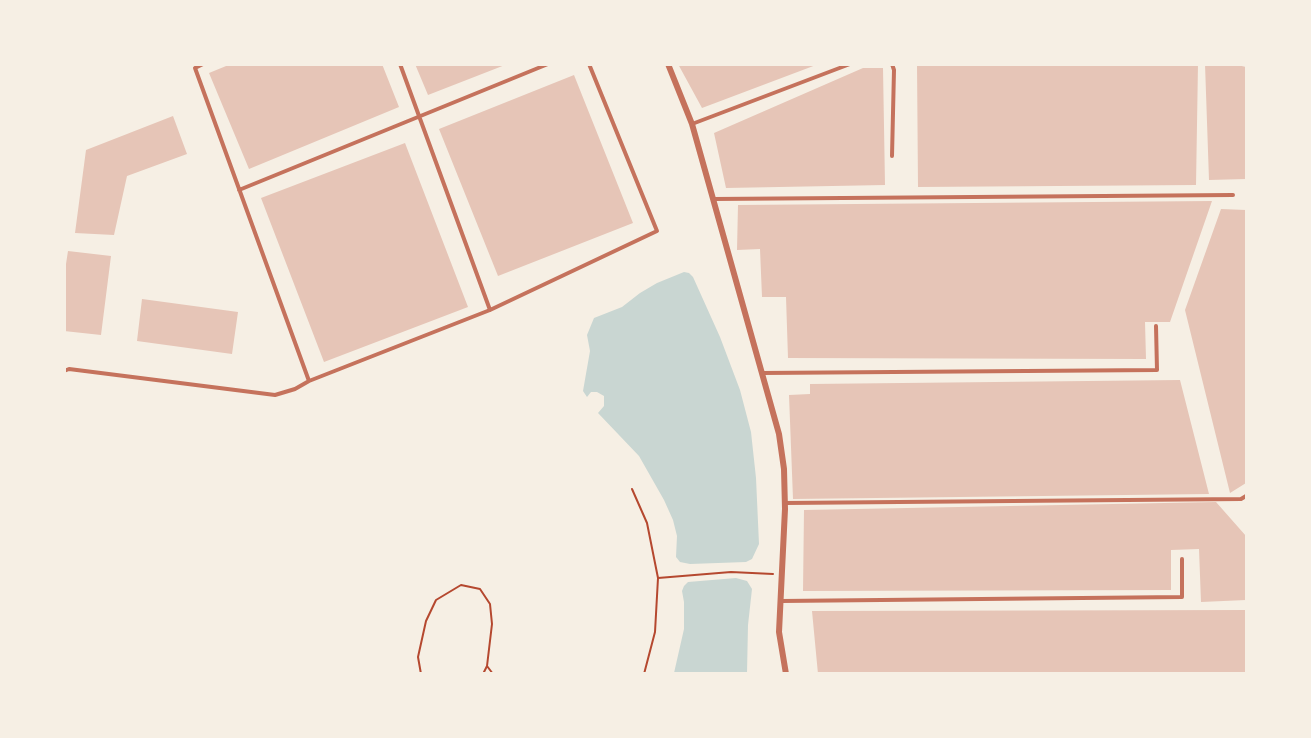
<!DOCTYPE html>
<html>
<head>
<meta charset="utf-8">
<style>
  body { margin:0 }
  #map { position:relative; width:1311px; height:738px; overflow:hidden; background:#f6efe4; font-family:"Archivo Narrow",sans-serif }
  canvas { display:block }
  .frame { position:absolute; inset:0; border:66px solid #f6efe4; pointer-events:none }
</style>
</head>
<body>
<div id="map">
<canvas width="1311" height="738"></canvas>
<div class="frame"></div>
</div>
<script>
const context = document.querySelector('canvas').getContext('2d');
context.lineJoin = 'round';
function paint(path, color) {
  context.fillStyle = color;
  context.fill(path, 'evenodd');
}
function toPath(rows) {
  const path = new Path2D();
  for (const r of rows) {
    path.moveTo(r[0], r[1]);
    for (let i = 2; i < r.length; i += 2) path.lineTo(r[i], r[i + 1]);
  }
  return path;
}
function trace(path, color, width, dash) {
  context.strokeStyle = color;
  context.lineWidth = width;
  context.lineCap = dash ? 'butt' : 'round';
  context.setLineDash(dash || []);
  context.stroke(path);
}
paint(toPath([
  [684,272,689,273,693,277,720,337,740,390,751,432,756,478,759,544,752,559,746,562,690,564,680,562,676,557,677,536,673,520,664,500,639,456,598,413,604,406,604,396,597,392,591,392,587,397,583,391,590,351,587,335,594,318,622,307,640,293,657,283],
  [736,578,747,581,752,589,748,625,747,673,674,673,684,629,684,602,682,591,684,586,688,582]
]), '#c9d6d2');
paint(toPath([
  [231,64,382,64,399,107,249,169,209,73],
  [415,64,505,64,505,65,428,95],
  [678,64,816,64,816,65,702,108],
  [917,64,1198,64,1196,185,918,187],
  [1205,64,1233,64,1246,67,1246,179,1209,180],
  [863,68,883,68,885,185,726,188,714,133],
  [574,75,633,223,498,276,439,129],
  [173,116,187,154,127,176,114,235,75,233,86,150],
  [405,143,468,307,324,362,261,198],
  [1212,201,1170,322,1145,322,1146,359,788,358,786,297,762,297,760,249,737,250,738,205],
  [1221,209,1246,210,1246,483,1230,493,1185,310],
  [68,251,111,256,101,335,64,331,64,277],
  [142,299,238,312,232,354,137,341],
  [1180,380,1209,494,793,499,789,395,810,394,810,384],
  [1216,502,1246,536,1246,600,1201,602,1199,549,1171,550,1171,590,803,591,804,510],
  [1246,610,1246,674,818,674,812,611]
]), '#e6c5b7');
trace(toPath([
  [632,489,647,523,658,578,731,572,773,574],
  [421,674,418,657,426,621,436,600,461,585,480,589,490,604,492,624,487,666,493,674],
  [483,674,487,666],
  [644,674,655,632,658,578]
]), '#b5482f', 2);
trace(toPath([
  [203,64,195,68,309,381,490,310,657,231,589,64],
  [400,64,490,310],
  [892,64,894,70,892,156],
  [692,124,850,64],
  [239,190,548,64],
  [713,199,1233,195],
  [64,371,69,369,275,395,295,389,309,381],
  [762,373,1157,370,1156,326],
  [785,503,1241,499,1246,496],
  [781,601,1182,597,1182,559]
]), '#c5725c', 4);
trace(toPath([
  [668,64,692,124,779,434,784,469,785,509,779,632,786,674]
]), '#c5725c', 6);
</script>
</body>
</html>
